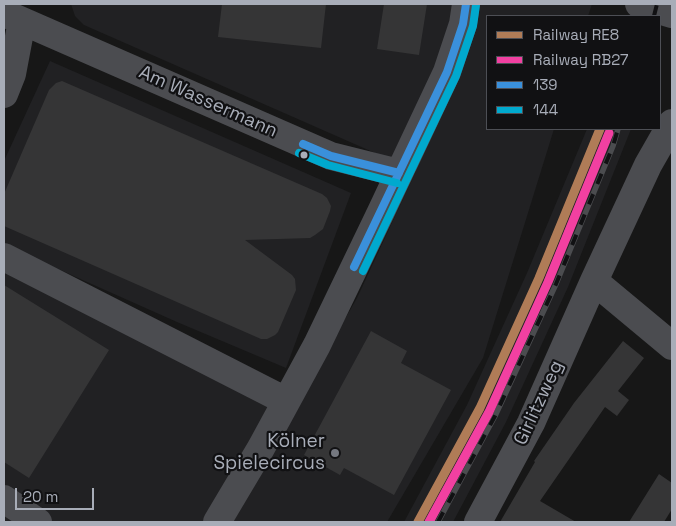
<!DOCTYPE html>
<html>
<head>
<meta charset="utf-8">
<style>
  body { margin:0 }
  #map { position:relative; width:676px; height:526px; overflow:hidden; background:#171717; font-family:"Space Grotesk",sans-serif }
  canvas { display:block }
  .frame { position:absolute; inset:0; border:5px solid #a8adb8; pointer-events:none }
  .legend { position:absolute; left:486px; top:15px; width:175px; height:115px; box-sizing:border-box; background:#111113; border:1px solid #4d4f55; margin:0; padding:6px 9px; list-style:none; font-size:15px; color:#a8adb8 }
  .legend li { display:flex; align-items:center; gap:10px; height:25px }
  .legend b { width:25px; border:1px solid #4d4f55 }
  .scale { position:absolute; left:15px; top:488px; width:79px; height:22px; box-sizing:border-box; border:2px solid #a8adb8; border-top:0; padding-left:6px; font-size:15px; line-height:18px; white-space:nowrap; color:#a8adb8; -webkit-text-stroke:4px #111113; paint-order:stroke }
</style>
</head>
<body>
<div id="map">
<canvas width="676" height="526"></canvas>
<div class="frame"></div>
<ul class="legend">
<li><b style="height:6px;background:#b07c57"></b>Railway RE8</li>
<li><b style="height:6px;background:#f240a1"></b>Railway RB27</li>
<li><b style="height:6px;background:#3a90db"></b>139</li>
<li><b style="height:6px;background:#00a9ce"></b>144</li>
</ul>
<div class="scale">20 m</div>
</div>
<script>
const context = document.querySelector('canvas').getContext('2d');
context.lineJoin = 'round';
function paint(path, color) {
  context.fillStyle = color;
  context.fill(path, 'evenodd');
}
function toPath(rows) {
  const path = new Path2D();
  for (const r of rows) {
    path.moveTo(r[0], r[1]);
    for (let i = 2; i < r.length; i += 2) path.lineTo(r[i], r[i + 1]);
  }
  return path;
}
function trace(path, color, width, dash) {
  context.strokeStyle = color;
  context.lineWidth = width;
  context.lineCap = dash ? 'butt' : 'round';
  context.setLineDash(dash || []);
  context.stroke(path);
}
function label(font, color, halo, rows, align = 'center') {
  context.font = font + ' "Space Grotesk",sans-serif';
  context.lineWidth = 4.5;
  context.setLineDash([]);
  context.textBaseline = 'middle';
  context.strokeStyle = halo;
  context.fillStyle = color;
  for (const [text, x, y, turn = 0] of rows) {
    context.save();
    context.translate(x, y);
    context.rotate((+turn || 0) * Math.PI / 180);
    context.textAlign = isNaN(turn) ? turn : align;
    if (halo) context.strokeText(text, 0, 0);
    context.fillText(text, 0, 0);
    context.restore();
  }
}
paint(toPath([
  [71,4,592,4,588,16,487,16,487,129,554,129,483,358,387,522,4,522,4,254,290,415,357,298,416,171,84,25,75,16],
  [50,61,351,193,286,368,177,322,4,245,4,161],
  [587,129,631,129,568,287,506,422,453,522,404,522,467,405,527,273]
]), '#212123');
paint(toPath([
  [222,4,326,4,321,48,218,37],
  [384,4,427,4,419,55,377,49],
  [62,81,322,194,327,198,331,206,330,211,323,229,315,235,310,238,245,240,292,275,295,279,296,290,278,332,275,335,267,339,261,339,4,226,4,194,49,90,56,83],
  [4,285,109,350,29,478,4,462],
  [371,331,407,351,401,363,451,390,394,495,344,468,340,475,304,455],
  [623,341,644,358,618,391,629,400,617,416,605,407,540,501,576,522,500,522,535,462,534,461,574,403],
  [659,474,672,483,672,509,664,522,629,522]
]), '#353536');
trace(toPath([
  [639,4,672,14],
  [4,13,331,156,399,173],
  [4,94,12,74,22,21],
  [4,257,286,401],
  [594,281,672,346],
  [4,499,38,522],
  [217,522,261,448,317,345,381,212,447,72,463,24,466,4],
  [478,522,531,423,594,281,648,165,672,123]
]), '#4b4c50', 28);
const rail = toPath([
  [654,16,657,4],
  [438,522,495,416,556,284,613,146,618,129]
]);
trace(rail, '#4b4c4f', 5.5);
trace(rail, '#111113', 4, [11]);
trace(toPath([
  [303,144,331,156,399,173],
  [354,267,447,72,463,24,466,4]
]), '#3a90db', 8);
trace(toPath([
  [299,153,328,165,397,183],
  [363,271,456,76,473,26,476,5]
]), '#00a9ce', 8);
trace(toPath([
  [418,522,480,408,539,278,600,129]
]), '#b07c57', 9);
trace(toPath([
  [429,522,489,412,548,282,609,133]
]), '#f240a1', 9);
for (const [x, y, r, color] of [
  [304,155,4.5,"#a8adb8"],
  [335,453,5,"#757880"]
]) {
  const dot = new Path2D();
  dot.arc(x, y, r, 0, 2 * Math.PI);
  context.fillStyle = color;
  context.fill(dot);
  trace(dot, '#111113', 2);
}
label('19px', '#a8adb8', '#111113', [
  ["Am Wassermann",208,102,24],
  ["Girlitzweg",539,403,-65]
]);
label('19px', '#a8adb8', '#111113', [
  ["Kölner",325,442],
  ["Spielecircus",325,464]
], 'right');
</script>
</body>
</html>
